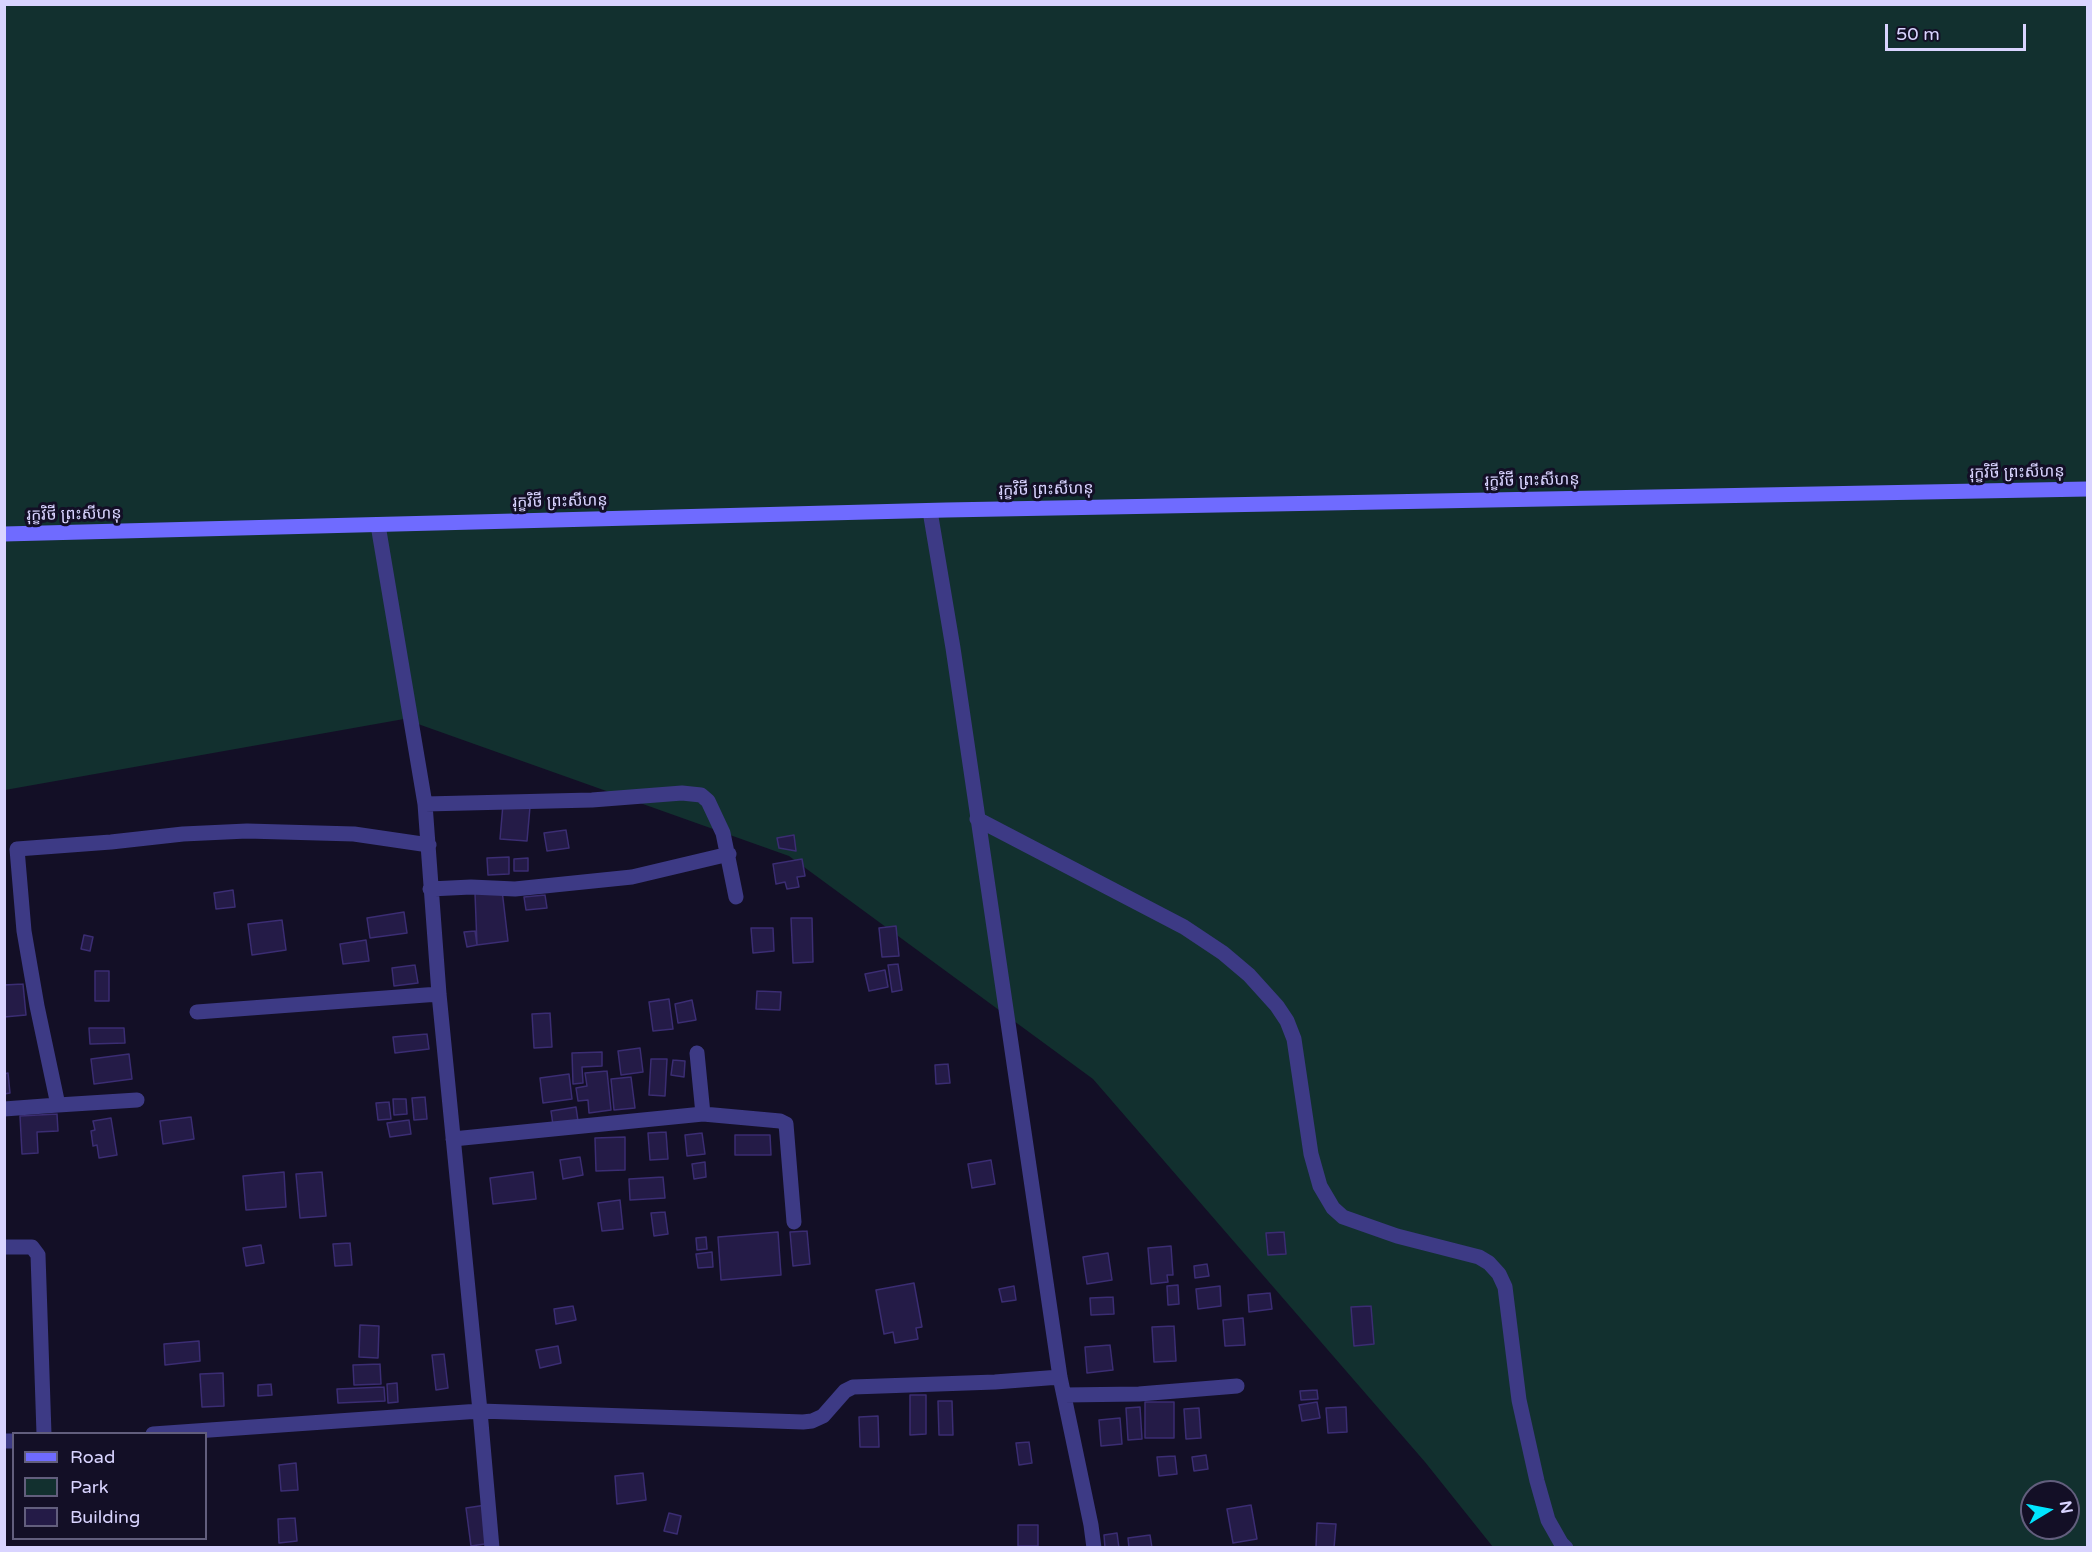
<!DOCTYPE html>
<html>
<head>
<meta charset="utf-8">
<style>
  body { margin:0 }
  #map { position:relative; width:2092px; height:1552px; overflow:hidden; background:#130f26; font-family:"Varela Round",sans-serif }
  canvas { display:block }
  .frame { position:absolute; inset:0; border:6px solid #d9d4ff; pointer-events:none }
  .legend { position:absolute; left:12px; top:1432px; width:195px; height:108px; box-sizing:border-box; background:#130f26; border:2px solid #625e7d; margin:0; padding:8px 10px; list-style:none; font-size:18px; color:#d9d4ff }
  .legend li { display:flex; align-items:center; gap:12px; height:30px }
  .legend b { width:30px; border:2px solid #625e7d }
  .north { position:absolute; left:2020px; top:1480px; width:60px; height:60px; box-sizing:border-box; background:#130f26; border:2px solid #625e7d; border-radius:50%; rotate:80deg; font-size:16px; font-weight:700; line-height:24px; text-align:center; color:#d9d4ff }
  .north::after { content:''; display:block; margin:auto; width:21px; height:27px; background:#00e5ff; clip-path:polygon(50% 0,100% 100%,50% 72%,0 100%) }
  .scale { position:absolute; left:1885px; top:24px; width:141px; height:27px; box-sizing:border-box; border:3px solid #d9d4ff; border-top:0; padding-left:8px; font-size:18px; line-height:21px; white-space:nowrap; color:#d9d4ff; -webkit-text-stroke:4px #130f26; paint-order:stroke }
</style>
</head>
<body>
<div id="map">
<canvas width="2092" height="1552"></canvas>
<div class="frame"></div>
<ul class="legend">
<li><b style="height:8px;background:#6f6bff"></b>Road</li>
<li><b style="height:16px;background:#12302f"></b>Park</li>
<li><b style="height:16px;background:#241b47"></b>Building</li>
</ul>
<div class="north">N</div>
<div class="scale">50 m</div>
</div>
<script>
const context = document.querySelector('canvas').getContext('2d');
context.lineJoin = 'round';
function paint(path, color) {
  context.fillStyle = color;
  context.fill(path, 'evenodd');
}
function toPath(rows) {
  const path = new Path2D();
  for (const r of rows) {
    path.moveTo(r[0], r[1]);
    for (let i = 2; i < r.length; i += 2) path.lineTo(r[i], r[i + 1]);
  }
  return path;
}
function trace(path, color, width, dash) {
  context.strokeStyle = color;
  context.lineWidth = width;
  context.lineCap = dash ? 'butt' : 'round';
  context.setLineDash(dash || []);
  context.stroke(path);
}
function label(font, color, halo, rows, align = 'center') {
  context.font = font + ' "Varela Round","Noto Sans Khmer",sans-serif';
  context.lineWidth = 6;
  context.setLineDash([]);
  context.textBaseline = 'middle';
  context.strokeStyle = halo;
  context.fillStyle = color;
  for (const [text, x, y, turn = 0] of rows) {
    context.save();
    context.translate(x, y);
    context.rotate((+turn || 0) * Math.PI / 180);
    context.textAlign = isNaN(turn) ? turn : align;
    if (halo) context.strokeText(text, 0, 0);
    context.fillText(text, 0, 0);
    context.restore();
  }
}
paint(toPath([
  [5,5,2087,5,2087,1547,1493,1547,1425,1462,1093,1079,789,856,404,719,5,790],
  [2032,1492,2068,1492,2068,1528,2032,1528]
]), '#12302f');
const building = toPath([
  [503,804,530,807,527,841,500,839,503,804],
  [566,830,569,848,547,851,544,833,566,830],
  [794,835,796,851,779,848,777,838,794,835],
  [509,857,509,874,488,875,487,858,509,857],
  [528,858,528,871,514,871,514,859,528,858],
  [802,859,805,876,797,877,799,887,787,889,785,882,776,884,773,864,802,859],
  [233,890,235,907,216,909,214,893,233,890],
  [502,890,508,941,477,945,475,893,502,890],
  [545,895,547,908,526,910,524,897,545,895],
  [404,912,407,933,370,938,367,918,404,912],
  [791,918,812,918,813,962,793,963,791,918],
  [282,920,286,950,252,955,248,924,282,920],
  [896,926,899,956,882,957,879,928,896,926],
  [751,928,773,928,774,951,753,953,751,928],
  [475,931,477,945,467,947,464,932,475,931],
  [84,935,93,937,90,951,81,949,84,935],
  [366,940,369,961,343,964,340,944,366,940],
  [898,964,902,990,892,992,888,965,898,964],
  [415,965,418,983,394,986,392,968,415,965],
  [885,970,888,987,869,991,865,974,885,970],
  [95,971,109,971,109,1001,95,1001,95,971],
  [23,984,26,1015,4,1017,4,985,23,984],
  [757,991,781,992,780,1010,756,1009,757,991],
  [669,999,673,1029,653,1031,649,1002,669,999],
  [692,1000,696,1020,678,1023,675,1004,692,1000],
  [550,1013,552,1047,534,1048,532,1014,550,1013],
  [89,1028,124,1028,125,1043,90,1044,89,1028],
  [427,1034,429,1049,395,1053,393,1037,427,1034],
  [640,1048,643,1072,621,1075,618,1051,640,1048],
  [602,1052,602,1066,582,1067,583,1083,573,1084,572,1053,602,1052],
  [129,1054,132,1079,94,1084,91,1059,129,1054],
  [651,1059,667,1059,665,1096,649,1095,651,1059],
  [673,1060,685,1061,684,1077,671,1075,673,1060],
  [948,1064,950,1083,936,1084,935,1065,948,1064],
  [607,1071,611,1110,589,1113,588,1100,578,1101,576,1088,587,1086,585,1073,607,1071],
  [8,1073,10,1093,4,1094,4,1074,8,1073],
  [569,1074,572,1099,543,1103,540,1078,569,1074],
  [631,1077,635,1108,614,1110,611,1079,631,1077],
  [425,1097,427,1119,414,1120,412,1098,425,1097],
  [393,1099,406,1099,407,1114,394,1115,393,1099],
  [389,1102,391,1119,378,1120,376,1103,389,1102],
  [576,1107,579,1128,554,1132,551,1111,576,1107],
  [57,1114,58,1131,37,1132,38,1153,22,1154,20,1116,57,1114],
  [191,1117,194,1139,163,1144,160,1121,191,1117],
  [111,1118,117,1155,99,1158,97,1145,93,1146,91,1131,95,1130,93,1121,111,1118],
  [409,1120,411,1134,390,1137,387,1123,409,1120],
  [666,1132,668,1159,650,1160,648,1133,666,1132],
  [702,1133,705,1154,687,1156,685,1135,702,1133],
  [735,1135,770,1135,771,1155,735,1155,735,1135],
  [625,1137,625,1170,596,1171,595,1138,625,1137],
  [580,1157,583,1175,563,1179,560,1160,580,1157],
  [991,1160,995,1184,972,1188,968,1164,991,1160],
  [705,1162,706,1177,694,1179,692,1164,705,1162],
  [284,1172,286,1207,246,1210,243,1176,284,1172],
  [322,1172,326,1216,300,1218,296,1174,322,1172],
  [533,1172,536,1199,493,1204,490,1178,533,1172],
  [663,1177,665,1198,630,1200,629,1179,663,1177],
  [620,1200,623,1229,602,1231,598,1203,620,1200],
  [665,1212,668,1234,654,1236,651,1213,665,1212],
  [807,1231,810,1264,793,1266,790,1232,807,1231],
  [778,1232,781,1275,721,1280,718,1237,778,1232],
  [1284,1232,1286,1254,1268,1255,1266,1233,1284,1232],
  [706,1237,707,1249,697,1250,696,1238,706,1237],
  [350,1243,352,1265,335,1266,333,1244,350,1243],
  [261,1245,264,1263,246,1266,243,1248,261,1245],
  [1171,1246,1173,1275,1167,1275,1168,1282,1151,1284,1148,1248,1171,1246],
  [712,1252,713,1267,698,1268,696,1254,712,1252],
  [1108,1253,1112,1280,1087,1284,1083,1257,1108,1253],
  [1207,1264,1209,1276,1195,1278,1194,1266,1207,1264],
  [914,1283,922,1327,916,1328,918,1339,895,1343,893,1332,884,1334,876,1290,914,1283],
  [1178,1285,1179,1304,1168,1305,1167,1286,1178,1285],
  [1014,1286,1016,1300,1002,1302,999,1289,1014,1286],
  [1220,1286,1221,1306,1198,1309,1196,1289,1220,1286],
  [1270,1293,1272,1309,1249,1312,1248,1295,1270,1293],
  [1113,1297,1114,1314,1091,1315,1090,1298,1113,1297],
  [573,1306,576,1320,556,1324,554,1309,573,1306],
  [1371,1306,1374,1344,1354,1346,1351,1307,1371,1306],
  [1243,1318,1245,1345,1225,1346,1223,1320,1243,1318],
  [360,1325,379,1326,378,1358,359,1357,360,1325],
  [1174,1326,1176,1361,1154,1362,1152,1327,1174,1326],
  [199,1341,200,1361,165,1365,164,1344,199,1341],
  [1110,1345,1113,1370,1087,1373,1085,1347,1110,1345],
  [558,1346,561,1363,540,1368,536,1350,558,1346],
  [444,1354,448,1388,436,1390,432,1355,444,1354],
  [380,1364,381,1384,354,1385,353,1365,380,1364],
  [223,1373,224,1406,202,1407,200,1374,223,1373],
  [397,1383,398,1402,388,1403,387,1384,397,1383],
  [271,1384,272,1395,258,1396,258,1385,271,1384],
  [384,1387,385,1401,338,1403,337,1389,384,1387],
  [1317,1390,1318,1399,1301,1400,1300,1391,1317,1390],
  [910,1395,926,1395,926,1434,910,1435,910,1395],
  [938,1401,952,1401,953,1435,939,1435,938,1401],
  [1145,1402,1174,1402,1174,1438,1145,1438,1145,1402],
  [1317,1402,1320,1418,1302,1421,1299,1405,1317,1402],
  [1140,1407,1142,1439,1128,1440,1126,1408,1140,1407],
  [1346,1407,1347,1432,1328,1433,1326,1408,1346,1407],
  [1199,1408,1201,1438,1186,1439,1184,1409,1199,1408],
  [878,1416,879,1447,860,1447,859,1417,878,1416],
  [1120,1418,1122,1444,1101,1446,1099,1420,1120,1418],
  [1029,1442,1032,1463,1019,1465,1016,1443,1029,1442],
  [1206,1455,1208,1469,1194,1471,1192,1457,1206,1455],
  [1175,1456,1177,1474,1159,1476,1157,1457,1175,1456],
  [296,1463,298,1490,281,1491,279,1465,296,1463],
  [643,1473,646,1500,617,1504,615,1476,643,1473],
  [486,1505,492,1543,471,1546,466,1508,486,1505],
  [1251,1505,1257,1539,1233,1543,1227,1509,1251,1505],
  [669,1513,681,1516,677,1534,664,1531,669,1513],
  [295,1518,297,1541,279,1543,278,1519,295,1518],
  [1317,1523,1336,1524,1334,1548,1316,1547,1317,1523],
  [1018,1525,1038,1525,1038,1546,1018,1546,1018,1525],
  [1117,1533,1119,1548,1105,1548,1104,1535,1117,1533],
  [1150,1535,1152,1548,1129,1548,1128,1538,1150,1535]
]);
paint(building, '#241b47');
trace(building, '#3b2d73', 1.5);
trace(toPath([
  [930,511,953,648,1060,1377,1091,1525,1094,1548],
  [378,525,425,804,439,994,480,1411,492,1548],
  [425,804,592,800,682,793,701,795,708,801,723,833,736,897],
  [977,819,1184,927,1223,953,1249,975,1277,1006,1287,1021,1294,1039,1311,1154,1320,1186,1333,1208,1343,1217,1397,1236,1479,1257,1489,1263,1499,1274,1505,1287,1519,1400,1537,1481,1548,1520,1561,1543,1566,1548],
  [430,889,471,887,515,889,632,877,729,854],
  [197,1012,439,994],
  [58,1105,137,1100],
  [4,1109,58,1105,37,1006,24,931,17,849,111,842,183,834,247,831,354,834,429,845],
  [703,1114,780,1121,786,1124,794,1222],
  [453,1139,703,1114,697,1053],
  [4,1247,32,1247,38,1255,44,1434],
  [1064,1395,1139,1394,1237,1386],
  [153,1434,480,1411,803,1422,812,1421,823,1416,845,1391,853,1387,995,1382,1060,1377],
  [4,1441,14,1441]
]), '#3d3a85', 15);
trace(toPath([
  [4,534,946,510,2088,489]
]), '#6f6bff', 15);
label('16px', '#d9d4ff', '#130f26', [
  ["រុក្ខវិថី ព្រះសីហនុ",2017,473,-1],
  ["រុក្ខវិថី ព្រះសីហនុ",1532,481,-1],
  ["រុក្ខវិថី ព្រះសីហនុ",1046,490,-1],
  ["រុក្ខវិថី ព្រះសីហនុ",560,502,-1],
  ["រុក្ខវិថី ព្រះសីហនុ",74,515,-1]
]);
</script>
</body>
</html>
